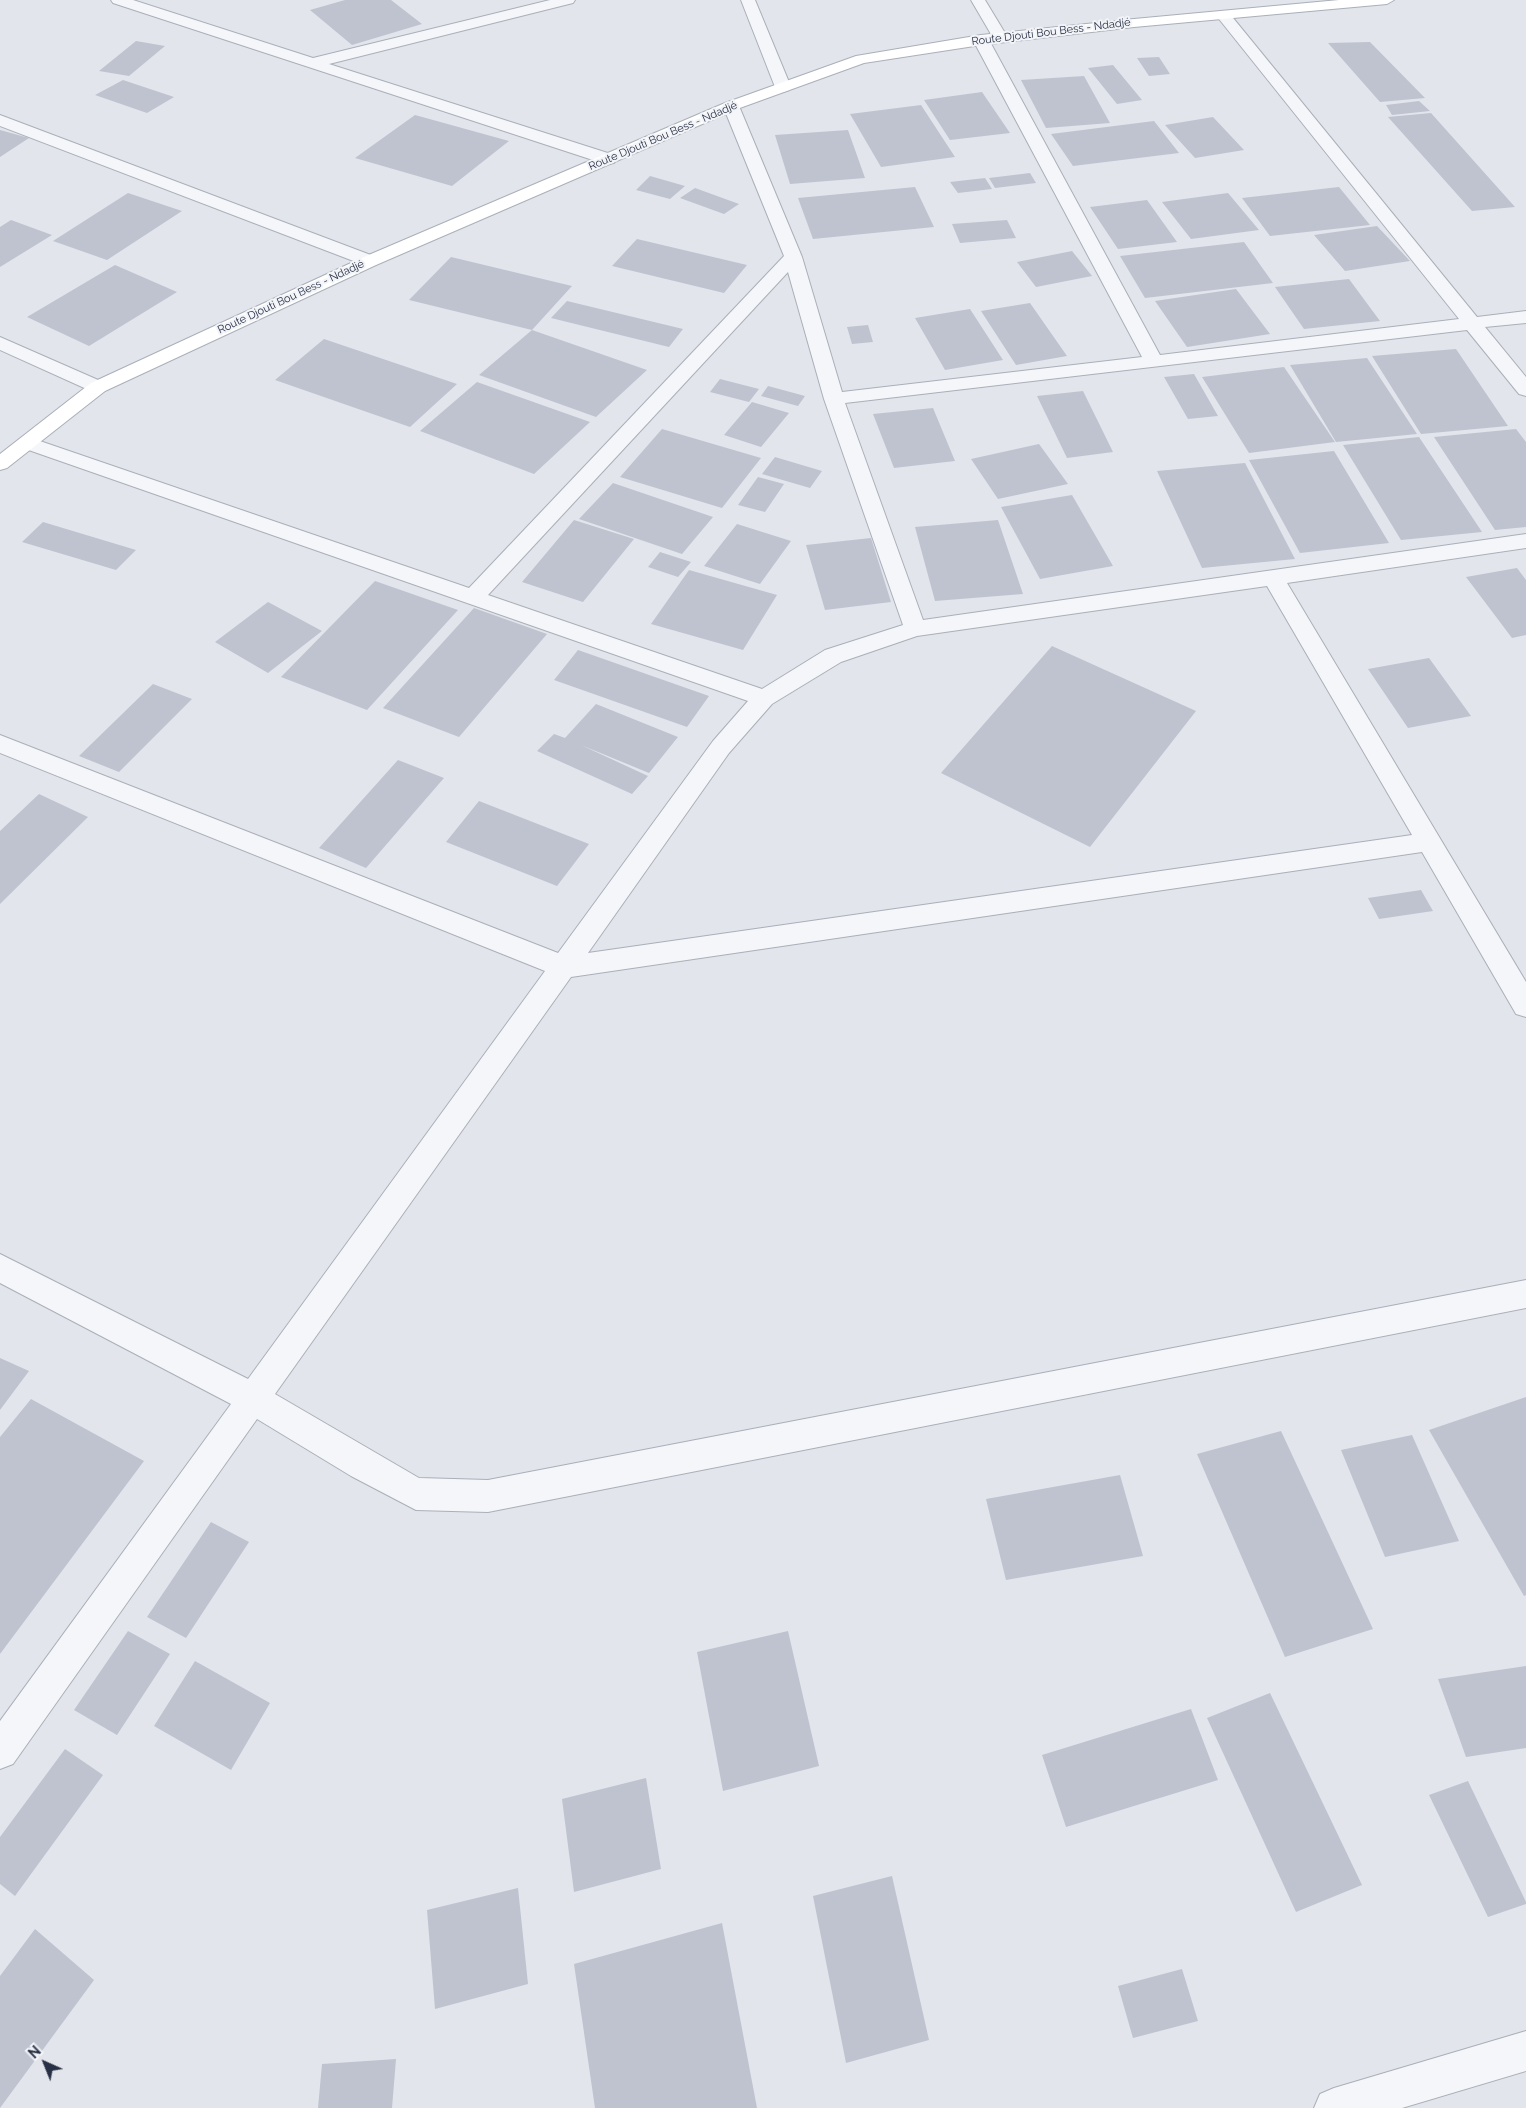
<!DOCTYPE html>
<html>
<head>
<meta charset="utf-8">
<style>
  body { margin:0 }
  #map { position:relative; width:1526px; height:2108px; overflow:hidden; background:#e2e5eb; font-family:Raleway,sans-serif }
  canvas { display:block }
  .north { position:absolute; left:20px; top:2038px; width:50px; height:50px; -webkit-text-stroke:4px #f2f4f8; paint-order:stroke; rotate:316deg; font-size:14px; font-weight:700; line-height:20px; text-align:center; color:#283045 }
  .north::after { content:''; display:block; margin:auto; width:18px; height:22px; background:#283045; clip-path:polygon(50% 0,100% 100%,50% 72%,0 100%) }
</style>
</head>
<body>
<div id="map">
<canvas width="1526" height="2108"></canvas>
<div class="north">N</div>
</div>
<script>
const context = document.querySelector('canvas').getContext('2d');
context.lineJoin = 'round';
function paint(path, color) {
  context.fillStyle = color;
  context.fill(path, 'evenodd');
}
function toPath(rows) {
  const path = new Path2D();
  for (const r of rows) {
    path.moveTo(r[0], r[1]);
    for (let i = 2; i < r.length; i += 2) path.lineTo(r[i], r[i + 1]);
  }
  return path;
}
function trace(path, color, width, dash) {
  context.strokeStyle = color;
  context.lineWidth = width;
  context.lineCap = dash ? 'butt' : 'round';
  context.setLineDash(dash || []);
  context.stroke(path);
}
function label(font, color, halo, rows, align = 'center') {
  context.font = font + ' Raleway,sans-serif';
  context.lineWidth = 4;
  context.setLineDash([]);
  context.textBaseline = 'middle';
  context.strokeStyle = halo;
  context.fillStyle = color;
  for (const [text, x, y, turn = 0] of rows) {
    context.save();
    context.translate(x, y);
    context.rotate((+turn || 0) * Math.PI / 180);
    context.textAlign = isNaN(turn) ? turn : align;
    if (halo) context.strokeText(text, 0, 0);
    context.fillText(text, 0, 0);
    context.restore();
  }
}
paint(toPath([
  [345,0,391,0,422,24,352,45,310,10],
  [136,41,165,46,129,76,99,71],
  [1370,42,1425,98,1380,102,1328,43],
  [1159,57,1170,74,1149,76,1137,58],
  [1113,65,1142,100,1117,104,1088,68],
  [1084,76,1110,123,1046,128,1021,80],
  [123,80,174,97,147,113,95,95],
  [982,92,1010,133,950,140,924,100],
  [1419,101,1430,111,1392,115,1386,105],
  [921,105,955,157,881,167,850,114],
  [1431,113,1515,207,1472,211,1388,117],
  [415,115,509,141,452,186,355,158],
  [1213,117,1244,150,1195,158,1165,125],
  [1154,121,1179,153,1073,166,1051,134],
  [0,130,29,138,0,157],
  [848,130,865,178,790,184,775,135],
  [1030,173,1036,183,995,188,989,178],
  [650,176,685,186,670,199,636,190],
  [985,178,992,189,958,193,950,182],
  [915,187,934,227,813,239,798,198],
  [1339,187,1370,225,1270,236,1242,198],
  [695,188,739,204,724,214,680,198],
  [128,193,182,211,107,260,53,241],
  [1228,193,1259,230,1191,239,1162,202],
  [1147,200,1177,242,1118,249,1090,207],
  [11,220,52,235,0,267,0,227],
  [1007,220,1016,238,960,243,952,224],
  [1377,226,1410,261,1345,271,1314,235],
  [637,239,747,265,724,293,612,266],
  [1244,242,1273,283,1145,298,1120,256],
  [1072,251,1092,276,1036,287,1017,262],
  [451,257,572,286,532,330,647,370,596,417,479,375,532,330,409,300],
  [115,265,177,292,89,346,27,317],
  [1349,279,1380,321,1304,329,1275,287],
  [1236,289,1270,334,1187,347,1155,301],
  [567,301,683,329,669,347,551,318],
  [1030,303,1067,356,1016,365,981,311],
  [970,309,1003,360,945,370,915,318],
  [868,325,873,342,852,344,847,327],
  [324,339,457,384,410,427,275,380],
  [1456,349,1508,426,1421,434,1372,356],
  [1367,358,1417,434,1336,442,1290,365],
  [1284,367,1335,442,1249,453,1202,377],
  [1194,374,1218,416,1188,419,1164,377],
  [720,379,759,389,749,402,710,392],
  [477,382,590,422,534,474,420,431],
  [768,386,805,396,798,406,761,396],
  [1083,391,1113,452,1067,458,1037,396],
  [752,402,789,413,761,447,724,435],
  [933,408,955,461,894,468,873,414],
  [662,429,761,458,722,508,620,477],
  [1516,429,1526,442,1526,527,1495,530,1434,437],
  [1419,437,1482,532,1401,540,1343,445],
  [1039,444,1068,484,998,499,971,459],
  [1334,451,1389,543,1300,553,1249,460],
  [775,457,822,471,810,488,762,474],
  [1245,463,1295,559,1202,568,1157,471],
  [758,477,784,484,765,512,738,505],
  [613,483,713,517,682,554,579,519],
  [1072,495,1113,566,1040,579,1001,507],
  [574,520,634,539,583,602,522,582],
  [998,520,1023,594,935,601,915,527],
  [43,522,136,550,116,570,22,542],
  [737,524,791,541,760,584,704,566],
  [871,538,891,602,825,610,806,545],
  [660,552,691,562,678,577,648,567],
  [1517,568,1526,580,1526,635,1512,638,1466,577],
  [689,570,777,595,743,650,651,624],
  [375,581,458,610,367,710,281,677],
  [268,602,322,631,268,673,215,642],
  [474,608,547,634,459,737,383,708],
  [1052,646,1196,711,1090,847,941,773],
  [578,650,709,696,687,727,554,680],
  [1429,658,1471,716,1408,728,1368,669],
  [153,684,192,699,119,772,79,756],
  [596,704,678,737,649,773,581,745,648,776,632,794,537,751,554,734,565,738],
  [398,760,444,778,366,868,319,848],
  [39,794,88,817,0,904,0,831],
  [479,801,589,844,557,886,446,842],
  [1421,890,1433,911,1379,919,1368,898],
  [0,1358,29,1371,0,1410],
  [1526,1397,1526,1595,1524,1596,1429,1430],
  [31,1399,144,1461,0,1654,0,1437],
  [1281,1431,1373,1629,1285,1657,1197,1454],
  [1412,1435,1459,1541,1385,1557,1341,1450],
  [1120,1475,1143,1556,1006,1580,986,1499],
  [211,1522,249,1542,186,1638,147,1617],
  [128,1631,170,1654,117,1735,74,1710],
  [788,1631,819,1766,723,1791,697,1652],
  [195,1661,270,1703,231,1770,154,1726],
  [1526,1666,1526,1748,1466,1757,1438,1679],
  [1270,1693,1362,1885,1296,1912,1207,1718],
  [1191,1709,1218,1780,1066,1827,1042,1755],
  [65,1749,103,1775,15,1896,0,1884,0,1837],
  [646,1778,661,1869,574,1892,562,1799],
  [1468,1781,1526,1902,1526,1904,1488,1917,1429,1795],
  [892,1876,929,2040,846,2063,813,1896],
  [518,1888,528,1984,435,2009,427,1910],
  [722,1923,757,2108,595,2108,574,1964],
  [35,1929,94,1980,0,2108,0,1976],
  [1182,1969,1198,2021,1133,2038,1118,1986],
  [396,2059,392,2108,318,2108,322,2064]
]), '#bec3cf');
const street = toPath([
  [111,0,133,0,313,58,550,0,575,0,573,3,329,64,614,155,616,159,614,163,608,164,602,163,113,3,111,0],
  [741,0,755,0,791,87,789,90,783,92,775,87,741,0],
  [971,0,985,0,1008,38,1005,41,995,41,971,0],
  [1224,12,1229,13,1477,317,1526,311,1526,323,1485,327,1526,377,1526,396,1519,394,1467,330,845,403,923,620,1526,534,1526,548,1287,583,1526,982,1526,1017,1516,1014,1422,852,571,977,275,1394,419,1478,488,1480,1526,1280,1526,1308,488,1512,416,1510,351,1476,257,1419,13,1764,0,1769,0,1721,231,1404,0,1283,0,1254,248,1379,545,971,0,753,0,735,558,953,713,741,748,701,20,447,17,443,20,439,27,437,34,439,469,588,784,256,723,106,731,101,739,106,802,257,842,392,1142,357,973,40,981,35,989,40,1160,355,1459,319,1219,19,1217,16,1224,12],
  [788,272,824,399,903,625,825,650,762,689,488,595,788,272],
  [1267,586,1412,835,588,953,729,753,772,704,841,662,917,636,1267,586],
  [0,115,376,257,379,261,376,265,364,265,0,126,0,115],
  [0,337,105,383,108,387,105,391,98,393,91,391,0,350,0,337],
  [1526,2031,1526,2071,1402,2108,1314,2108,1320,2094,1334,2088,1526,2031]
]);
const secondary = toPath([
  [1339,0,1394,0,1387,4,1134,27,981,45,864,63,737,109,376,265,105,391,7,468,0,470,0,454,91,383,364,257,725,103,856,56,981,35,1134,19,1339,0]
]);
trace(street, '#aaafb9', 2);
trace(secondary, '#aaafb9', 2);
paint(street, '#f5f6f9');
paint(secondary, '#fff');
label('11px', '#283045', '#f2f4f8', [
  ["Route Djouti Bou Bess - Ndadjé",1051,32,-7],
  ["Route Djouti Bou Bess - Ndadjé",663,136,-23],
  ["Route Djouti Bou Bess - Ndadjé",291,297,-25]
]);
</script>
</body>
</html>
